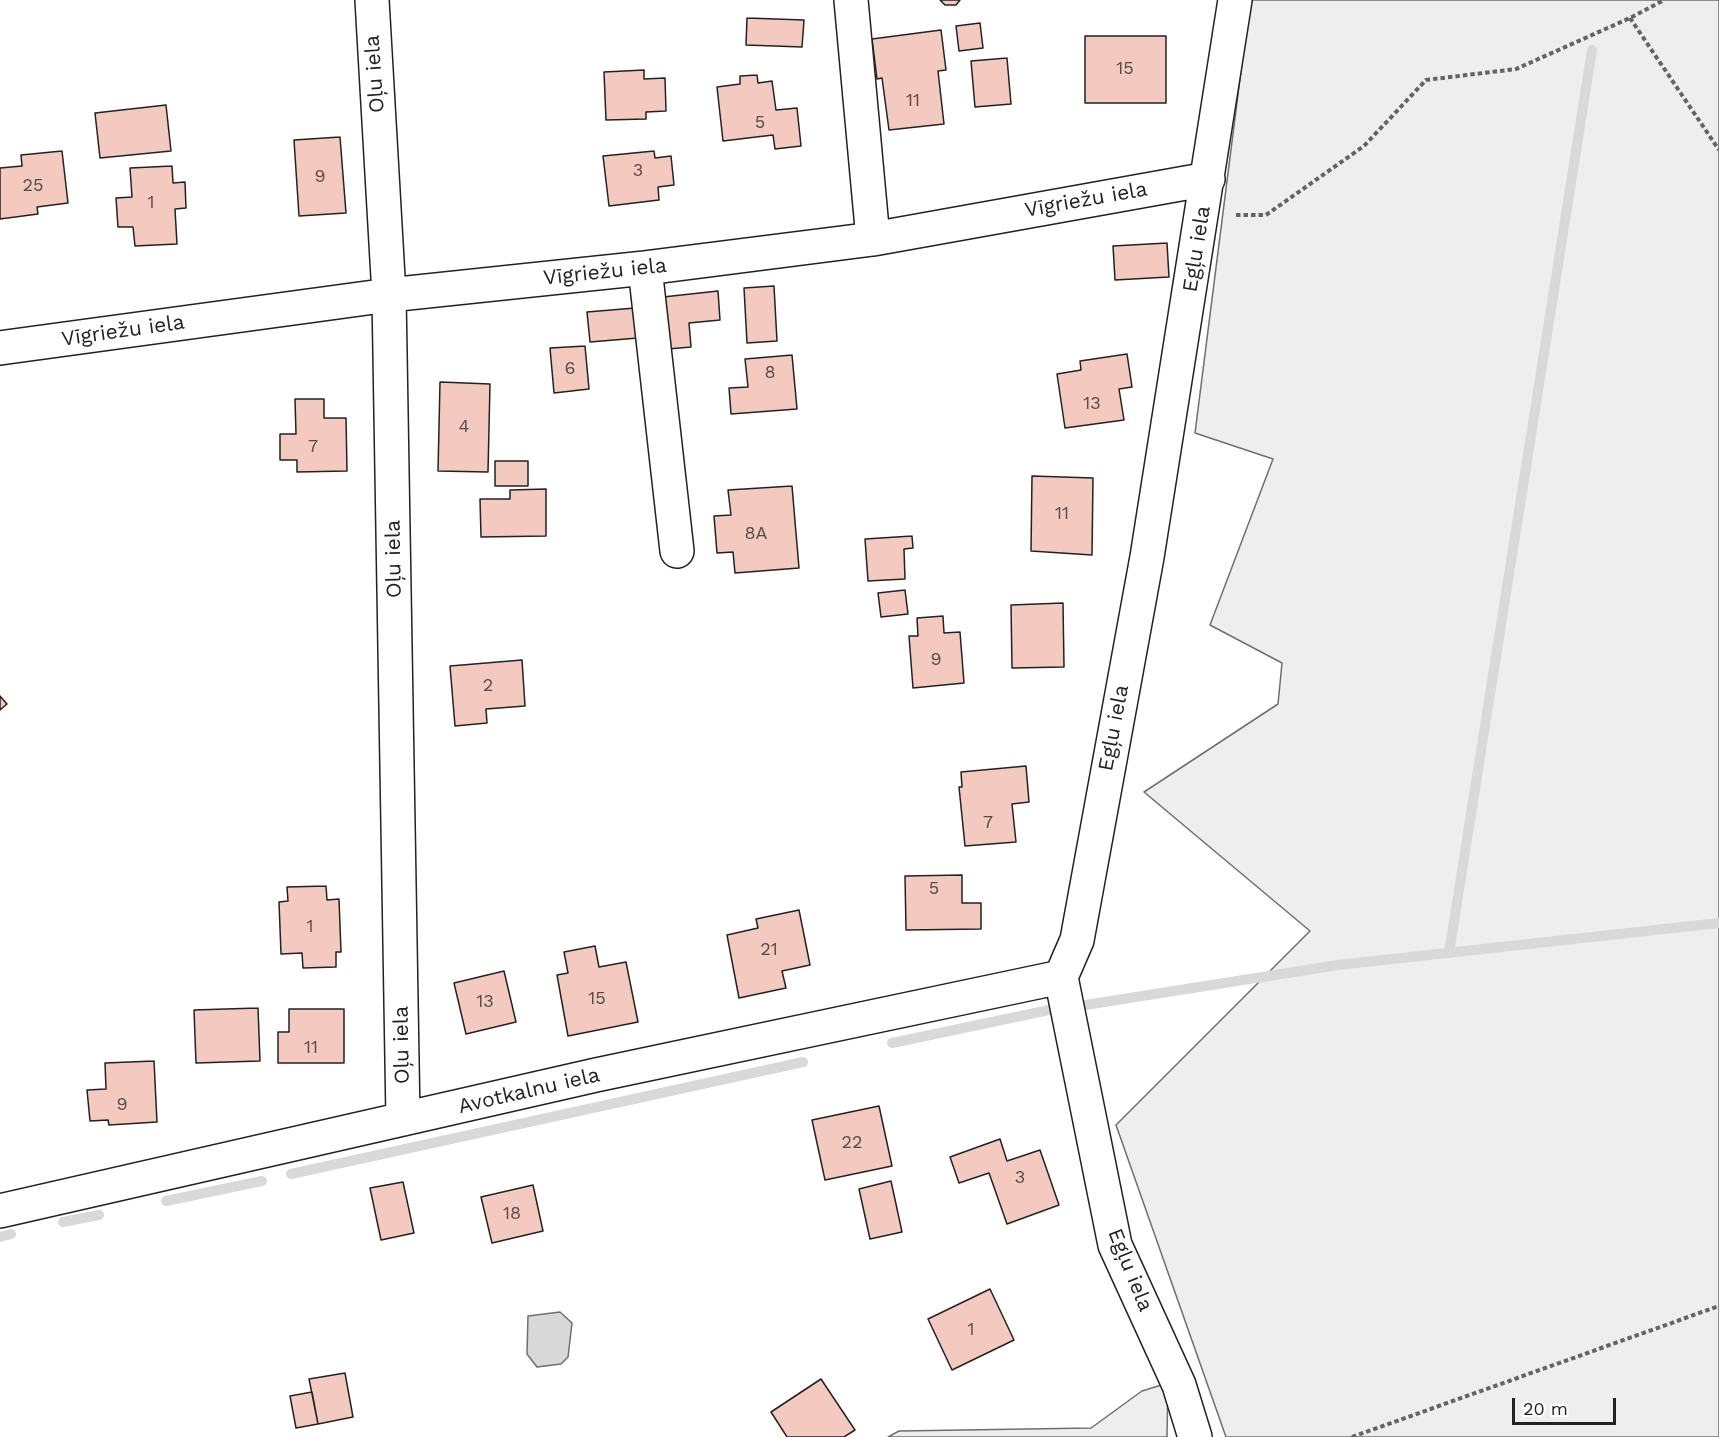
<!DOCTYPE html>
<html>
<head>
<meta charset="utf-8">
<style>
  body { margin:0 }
  #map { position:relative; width:1719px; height:1437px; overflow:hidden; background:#fff; font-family:"Work Sans",sans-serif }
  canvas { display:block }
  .scale { position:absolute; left:1512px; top:1398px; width:104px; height:27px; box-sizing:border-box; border:3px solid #222; border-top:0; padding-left:8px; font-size:18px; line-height:21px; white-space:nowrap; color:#222; -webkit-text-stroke:4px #fff; paint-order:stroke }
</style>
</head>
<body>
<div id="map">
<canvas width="1719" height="1437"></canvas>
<div class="scale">20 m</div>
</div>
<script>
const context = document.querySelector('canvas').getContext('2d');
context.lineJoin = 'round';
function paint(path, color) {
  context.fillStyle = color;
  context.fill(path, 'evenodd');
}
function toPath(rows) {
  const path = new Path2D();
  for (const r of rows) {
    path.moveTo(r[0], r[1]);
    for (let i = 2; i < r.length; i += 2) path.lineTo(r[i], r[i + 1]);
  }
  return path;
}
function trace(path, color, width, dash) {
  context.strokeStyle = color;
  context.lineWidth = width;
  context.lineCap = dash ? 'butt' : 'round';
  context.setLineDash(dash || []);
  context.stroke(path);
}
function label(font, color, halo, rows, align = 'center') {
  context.font = font + ' "Work Sans",sans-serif';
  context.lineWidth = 4.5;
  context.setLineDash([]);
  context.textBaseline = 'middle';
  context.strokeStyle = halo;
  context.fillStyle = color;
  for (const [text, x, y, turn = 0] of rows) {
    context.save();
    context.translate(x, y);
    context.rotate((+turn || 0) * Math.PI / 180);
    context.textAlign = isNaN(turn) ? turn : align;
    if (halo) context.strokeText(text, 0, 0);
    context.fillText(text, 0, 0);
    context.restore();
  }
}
const green = toPath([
  [1250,0,1719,0,1719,1437,1226,1437,1116,1125,1310,931,1144,792,1278,704,1282,663,1210,625,1273,459,1195,433,1250,0],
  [1168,1383,1167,1437,888,1437,899,1431,1091,1428,1142,1391,1168,1383]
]);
paint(green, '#eee');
trace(green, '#6f6f6f', 1.5);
const water = toPath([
  [560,1312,572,1323,568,1357,561,1364,537,1367,527,1354,528,1316,560,1312]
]);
paint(water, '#d9d9d9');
trace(water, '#6f6f6f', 1.5);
trace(toPath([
  [1449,953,1592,50],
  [1079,1006,1338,965,1719,923],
  [892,1043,1049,1010],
  [291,1174,803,1062],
  [166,1201,262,1181],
  [63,1222,99,1215],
  [0,1237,11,1234]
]), '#d9d9d9', 10);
const building = toPath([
  [940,0,960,0,956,5,945,5,940,0],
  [747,18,804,20,802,47,746,45,747,18],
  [980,23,983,48,959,51,956,26,980,23],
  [941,30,946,70,938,71,944,124,889,130,882,78,877,79,872,39,941,30],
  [1085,36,1166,36,1166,103,1085,103,1085,36],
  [1007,58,1011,104,975,107,971,61,1007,58],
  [644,70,644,79,665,78,666,111,646,112,646,119,606,120,604,72,644,70],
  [757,75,758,83,772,81,776,110,797,108,801,146,775,149,773,135,723,141,717,87,740,84,740,76,757,75],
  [166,105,171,151,100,158,95,113,166,105],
  [340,137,346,213,299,216,294,140,340,137],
  [62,151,68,203,37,207,38,214,0,219,0,168,22,166,21,155,62,151],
  [654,151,655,158,671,156,674,185,658,187,659,200,609,206,603,156,654,151],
  [172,166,173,183,185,182,186,208,175,209,177,244,135,246,133,227,118,227,116,198,132,197,130,168,172,166],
  [1167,243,1169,277,1115,280,1113,246,1167,243],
  [774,286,777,341,747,343,744,288,774,286],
  [718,291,720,320,689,323,691,347,668,349,663,297,718,291],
  [635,308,638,338,590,342,587,312,635,308],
  [585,346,589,389,554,393,550,348,585,346],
  [1127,354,1132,387,1119,389,1124,420,1065,428,1057,374,1081,370,1080,361,1127,354],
  [792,355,797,409,731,414,729,388,748,387,745,359,792,355],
  [440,382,490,384,488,472,438,471,440,382],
  [295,399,324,399,324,418,346,418,347,471,297,472,297,460,280,460,280,434,296,434,295,399],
  [495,461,528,461,528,486,495,486,495,461],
  [1032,476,1093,478,1092,555,1031,551,1032,476],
  [792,486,799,568,735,573,733,552,717,553,714,516,731,515,728,490,792,486],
  [546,489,546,536,481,537,480,499,510,499,510,490,546,489],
  [912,536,913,548,904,549,905,579,868,581,865,539,912,536],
  [905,590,908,614,881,617,878,593,905,590],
  [1063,603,1064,667,1012,668,1011,605,1063,603],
  [943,616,944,633,960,632,964,683,913,688,909,636,918,636,917,618,943,616],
  [522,660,525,706,486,709,487,723,455,726,450,666,522,660],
  [0,696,7,704,0,710,0,696],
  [1026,766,1029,802,1012,804,1016,842,965,846,959,787,962,787,961,772,1026,766],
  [962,875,962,903,981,903,981,929,906,930,905,876,962,875],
  [326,886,327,900,339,899,341,952,336,952,336,967,303,968,302,953,281,954,279,902,288,901,287,887,326,886],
  [799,910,810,965,782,971,786,988,739,998,727,935,758,928,756,919,799,910],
  [595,946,599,967,626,962,638,1022,568,1036,557,975,568,973,564,952,595,946],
  [504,971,516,1022,466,1034,454,983,504,971],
  [258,1008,260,1061,196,1063,194,1010,258,1008],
  [289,1009,344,1009,344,1063,278,1063,278,1032,289,1032,289,1009],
  [154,1061,157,1122,109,1125,108,1120,90,1121,87,1090,106,1089,105,1063,154,1061],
  [879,1106,892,1166,825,1180,812,1120,879,1106],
  [1000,1139,1007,1161,1040,1150,1059,1205,1007,1224,989,1173,959,1183,950,1157,1000,1139],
  [891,1181,902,1232,870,1239,859,1189,891,1181],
  [403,1182,414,1233,381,1240,370,1188,403,1182],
  [533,1185,543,1231,492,1243,481,1197,533,1185],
  [990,1289,1014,1340,952,1370,928,1319,990,1289],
  [345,1373,353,1417,318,1424,309,1379,345,1373],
  [821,1379,855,1430,844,1437,787,1437,771,1412,821,1379],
  [312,1392,318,1424,296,1428,290,1396,312,1392]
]);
paint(building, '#f3c9c0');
trace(building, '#222', 1.5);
const minor = toPath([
  [372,0,389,295,403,1119],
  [851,0,873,239],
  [645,268,677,551],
  [0,348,389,295,645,268,873,239,1208,179],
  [0,1211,596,1075,1061,977],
  [1195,1437,1179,1385,1115,1245,1061,977,1077,940,1147,557,1235,0]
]);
trace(minor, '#222', 36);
trace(toPath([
  [1630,18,1719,150],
  [1236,215,1266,215,1364,146,1426,80,1516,69,1630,18,1664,0],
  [1352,1437,1719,1306]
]), '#646464', 4, [4.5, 3]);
trace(minor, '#fff', 33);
label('18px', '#564c4a', null, [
  ["15",1125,69],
  ["11",913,101],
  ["5",760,123],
  ["3",638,171],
  ["9",320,177],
  ["25",33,186],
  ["1",151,203],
  ["6",570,369],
  ["8",770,373],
  ["13",1092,404],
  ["4",464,427],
  ["7",313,447],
  ["11",1062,514],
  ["8A",756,534],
  ["9",936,660],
  ["2",488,686],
  ["7",988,823],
  ["5",934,889],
  ["1",310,927],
  ["21",769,950],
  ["15",597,999],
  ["13",485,1002],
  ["11",311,1048],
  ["9",122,1105],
  ["22",852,1143],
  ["3",1020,1178],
  ["18",512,1214],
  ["1",971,1330]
]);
label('21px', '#222', '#fff', [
  ["Oļu iela",375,74,-94],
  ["Vīgriežu iela",1086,200,-10],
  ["Egļu iela",1197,249,-81],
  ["Vīgriežu iela",605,272,-6],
  ["Vīgriežu iela",123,331,-8],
  ["Oļu iela",394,559,-91],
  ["Egļu iela",1114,728,-79],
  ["Oļu iela",402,1045,-91],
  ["Avotkalnu iela",529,1091,-13],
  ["Egļu iela",1130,1270,68]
]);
</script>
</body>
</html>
